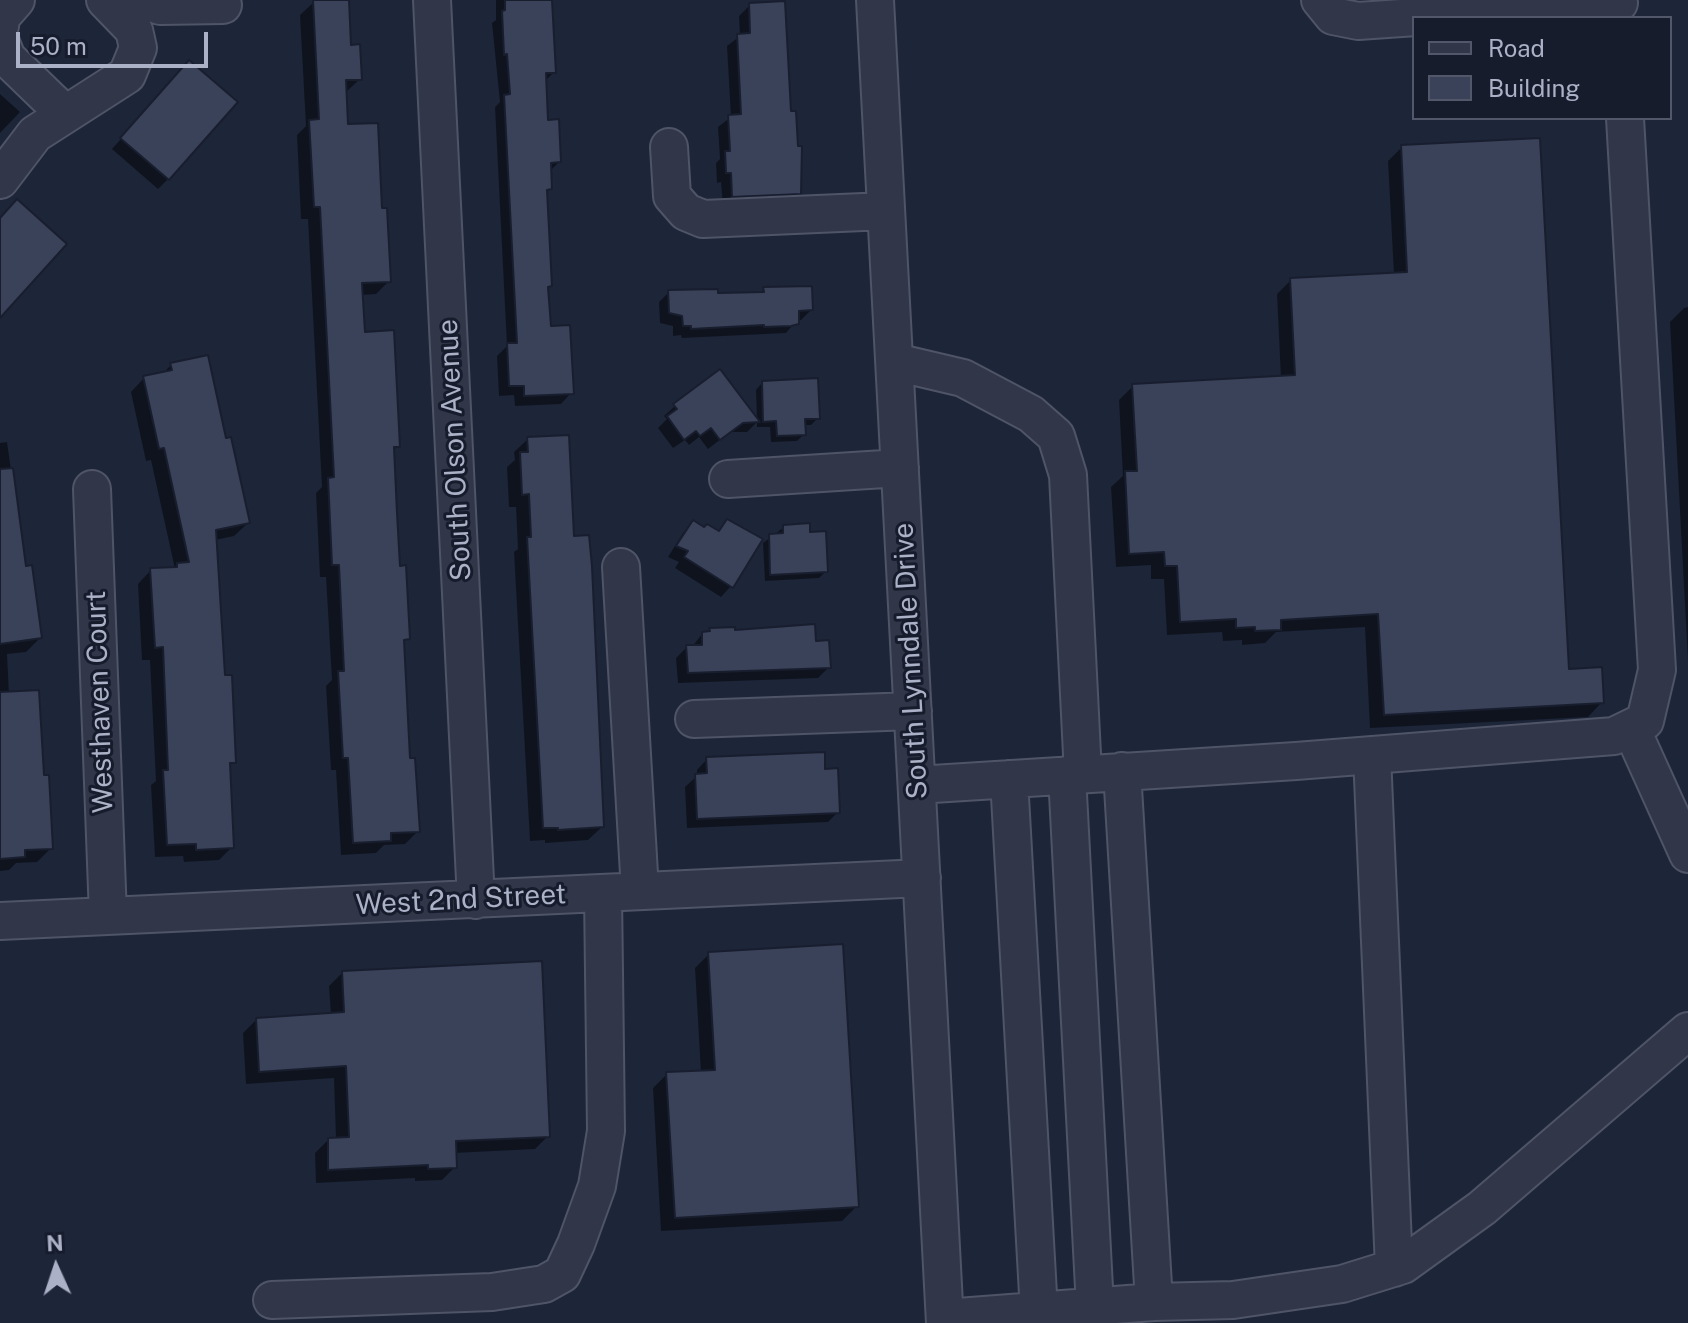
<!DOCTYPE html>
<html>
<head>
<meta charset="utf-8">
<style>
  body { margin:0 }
  #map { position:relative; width:1688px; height:1323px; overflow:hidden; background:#1d2539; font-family:"Public Sans",sans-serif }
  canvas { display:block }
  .legend { position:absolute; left:1412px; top:16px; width:260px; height:104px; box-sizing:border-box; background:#171c2d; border:2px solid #52586a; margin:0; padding:10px 14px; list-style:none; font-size:24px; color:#abb1c6 }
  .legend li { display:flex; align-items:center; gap:16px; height:40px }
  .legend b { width:40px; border:2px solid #52586a }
  .north { position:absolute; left:16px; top:1227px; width:80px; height:80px; -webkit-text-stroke:6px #171c2d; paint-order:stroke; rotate:357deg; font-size:22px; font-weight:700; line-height:32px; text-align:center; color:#abb1c6 }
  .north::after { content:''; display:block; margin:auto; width:28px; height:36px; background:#abb1c6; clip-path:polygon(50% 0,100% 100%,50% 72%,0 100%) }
  .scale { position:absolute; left:16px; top:32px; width:192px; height:36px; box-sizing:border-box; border:4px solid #abb1c6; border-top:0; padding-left:10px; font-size:24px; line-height:28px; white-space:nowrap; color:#abb1c6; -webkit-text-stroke:6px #171c2d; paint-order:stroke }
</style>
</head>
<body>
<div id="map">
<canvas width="1688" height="1323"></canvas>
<ul class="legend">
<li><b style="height:10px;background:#313749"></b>Road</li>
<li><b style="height:22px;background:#394259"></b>Building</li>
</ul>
<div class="north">N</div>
<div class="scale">50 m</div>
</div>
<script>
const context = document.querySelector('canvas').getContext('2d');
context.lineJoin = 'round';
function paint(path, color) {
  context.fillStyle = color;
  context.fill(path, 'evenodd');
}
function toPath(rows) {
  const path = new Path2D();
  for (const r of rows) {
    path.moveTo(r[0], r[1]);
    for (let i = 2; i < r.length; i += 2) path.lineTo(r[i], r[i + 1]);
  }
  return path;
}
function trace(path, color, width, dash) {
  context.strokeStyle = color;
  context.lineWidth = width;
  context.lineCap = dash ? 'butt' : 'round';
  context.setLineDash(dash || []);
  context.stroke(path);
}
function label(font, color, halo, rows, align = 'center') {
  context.font = font + ' "Public Sans",sans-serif';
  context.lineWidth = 6;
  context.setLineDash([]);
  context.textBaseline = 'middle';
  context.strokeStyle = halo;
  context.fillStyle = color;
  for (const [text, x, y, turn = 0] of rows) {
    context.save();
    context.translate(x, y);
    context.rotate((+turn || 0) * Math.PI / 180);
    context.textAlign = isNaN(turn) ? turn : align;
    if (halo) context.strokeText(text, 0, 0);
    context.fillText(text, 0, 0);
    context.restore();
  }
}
paint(toPath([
  [496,0,550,0,554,72,544,82,546,122,559,162,549,172,550,189,546,193,550,286,547,289,549,328,571,393,561,404,515,406,514,395,499,396,497,356,507,346,495,107,500,102,492,23,496,20],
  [314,2,349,47,360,79,346,92,347,126,380,210,389,281,376,294,361,295,363,334,398,446,392,452,398,568,408,638,402,644,408,760,418,831,405,844,384,845,376,853,341,855,336,770,331,770,326,686,332,680,326,577,320,577,316,493,322,487,308,219,301,219,297,135,306,126,300,15],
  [750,5,789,113,799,193,789,203,723,206,721,182,717,183,716,163,720,159,718,127,731,117,727,46,740,36,739,16],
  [179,73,168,179,158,189,112,149],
  [0,94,20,112,0,133],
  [1402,147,1567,671,1602,702,1588,717,1370,728,1365,627,1276,632,1265,643,1242,645,1242,640,1223,641,1222,632,1167,635,1164,579,1151,579,1151,565,1116,567,1111,487,1123,476,1119,400,1133,386,1281,378,1277,294,1291,280,1394,274,1388,161],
  [764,289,811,310,801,320,797,320,786,333,682,338,681,335,673,336,673,326,660,323,659,302,669,292,717,295,760,294],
  [1688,307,1688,661,1670,322,1684,308],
  [171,365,224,441,248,523,234,536,215,540,223,677,234,762,228,767,232,847,219,860,184,862,183,856,155,857,151,785,156,781,150,660,142,660,138,584,151,570,175,569,151,460,146,461,131,392,144,378,162,374],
  [762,383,818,418,811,425,803,425,804,434,797,441,771,442,770,427,757,427,757,422,747,432,730,432,708,449,699,437,689,445,685,440,673,448,658,428,667,419,664,416,675,406,757,422,756,390],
  [528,439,573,538,602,827,588,840,545,843,545,840,530,841,514,552,518,549,516,507,509,507,507,467,515,460,514,452],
  [7,442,25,568,40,638,26,652,7,654,9,694,42,777,51,848,37,862,16,863,9,870,0,871,0,443],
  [727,521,731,586,721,597,675,568,679,562,668,557,683,533,693,523,704,529,717,532],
  [784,527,809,534,826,571,819,578,765,581,763,543],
  [710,630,814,643,829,667,818,678,678,683,676,658,687,647,692,647,702,634],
  [707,759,823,771,838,812,828,822,687,828,685,787,697,776,697,770],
  [709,954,856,1207,842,1221,661,1231,653,1088,667,1074,701,1073,695,968],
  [342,973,548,1136,535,1149,454,1153,455,1167,442,1180,415,1181,415,1178,316,1183,315,1153,329,1139,336,1139,334,1078,246,1084,243,1033,256,1020,331,1015,329,986]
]), '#0007');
const building = toPath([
  [313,0,349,0,351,45,360,44,362,80,346,80,348,124,378,123,382,208,387,208,391,282,362,283,365,332,394,330,400,447,394,447,397,513,400,566,406,565,410,639,404,640,410,758,415,758,420,832,391,833,391,841,353,843,348,758,343,758,338,671,344,671,339,565,332,565,328,478,334,477,320,207,314,207,309,120,319,119,313,0],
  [505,0,552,0,556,73,546,73,548,120,559,119,561,162,551,163,552,189,547,190,552,286,548,287,551,326,570,325,574,394,524,396,524,386,509,386,507,343,517,343,504,95,510,94,507,54,504,55,502,11,505,10,505,0],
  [785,1,791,111,796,111,798,146,802,146,801,194,732,197,731,173,726,173,725,151,730,151,728,115,741,114,737,34,750,33,749,3,785,1],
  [189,60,238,102,169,180,120,138,189,60],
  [1540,138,1569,669,1602,667,1604,703,1384,715,1378,614,1281,620,1281,630,1255,631,1255,627,1236,628,1236,619,1180,622,1177,566,1165,566,1164,552,1129,554,1125,471,1137,471,1132,384,1295,375,1290,278,1407,272,1401,145,1540,138],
  [17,199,67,244,0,318,0,218,17,199],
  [812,286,813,310,799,311,799,324,791,326,764,327,764,325,691,329,691,326,683,326,682,316,669,313,668,290,718,289,718,293,764,292,763,287,812,286],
  [208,355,226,438,231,437,250,523,216,530,225,675,232,675,236,763,230,763,234,848,196,850,196,844,167,845,163,770,168,770,163,647,155,648,150,568,177,567,177,563,189,562,164,448,159,449,143,376,172,370,170,363,208,355],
  [720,369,760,422,743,423,720,440,711,428,700,436,696,431,684,440,667,416,677,409,673,404,720,369],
  [818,378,820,419,805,419,806,435,777,436,776,421,763,422,762,381,818,378],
  [569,435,574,536,589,535,592,566,604,827,558,830,558,828,543,828,527,537,531,537,529,494,522,495,520,452,528,452,527,437,569,435],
  [13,468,26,566,32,565,42,638,0,644,0,469,13,468],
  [727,519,763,539,733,588,684,557,688,551,676,546,693,520,704,527,707,524,719,531,727,519],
  [810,523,810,532,826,531,828,572,770,575,769,534,783,533,783,525,810,523],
  [815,624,816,641,829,640,831,668,688,673,686,645,702,645,702,632,710,631,709,628,735,627,735,630,815,624],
  [39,690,44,775,49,775,53,849,25,850,25,857,0,859,0,692,39,690],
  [825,752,825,769,838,768,840,813,697,819,695,774,707,773,706,757,825,752],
  [843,944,859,1207,675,1218,666,1072,715,1070,708,952,843,944],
  [542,961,550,1137,456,1141,457,1168,428,1169,428,1165,328,1170,328,1138,349,1137,346,1066,259,1072,256,1018,344,1012,342,971,542,961]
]);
paint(building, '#394259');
trace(building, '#191e2f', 2);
const minor = toPath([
  [145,0,160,6,223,5],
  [432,0,476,900],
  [875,0,945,1323],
  [1320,0,1333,16,1358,21,1619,3],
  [0,26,1,17,16,0],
  [0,40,7,58,64,113],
  [669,147,672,196,686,212,703,219,886,211],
  [0,180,35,134,127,75,138,48,134,30,105,0],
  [895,362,963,378,1031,414,1056,436,1068,475,1083,774],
  [728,479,900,468],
  [92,489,108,916],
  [621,567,640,891],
  [694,719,913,711],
  [1631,728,1688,854],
  [1372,755,1394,1268],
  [1122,771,1154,1302],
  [1067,775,1095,1307],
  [1009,779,1039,1312],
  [917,785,1296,761,1614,736,1645,721,1657,670,1625,118],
  [0,921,922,878],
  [272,1300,492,1292,544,1284,562,1274,576,1244,597,1186,606,1131,603,893],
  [945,1318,1154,1302,1233,1300,1342,1284,1403,1265,1482,1208,1688,1031]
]);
trace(minor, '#4f5467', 40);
trace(minor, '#313749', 36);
label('28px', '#abb1c6', '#171c2d', [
  ["South Olson Avenue",455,450,-93],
  ["South Lynndale Drive",911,661,-93],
  ["Westhaven Court",100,702,-92],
  ["West 2nd Street",461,900,-3]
]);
</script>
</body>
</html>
